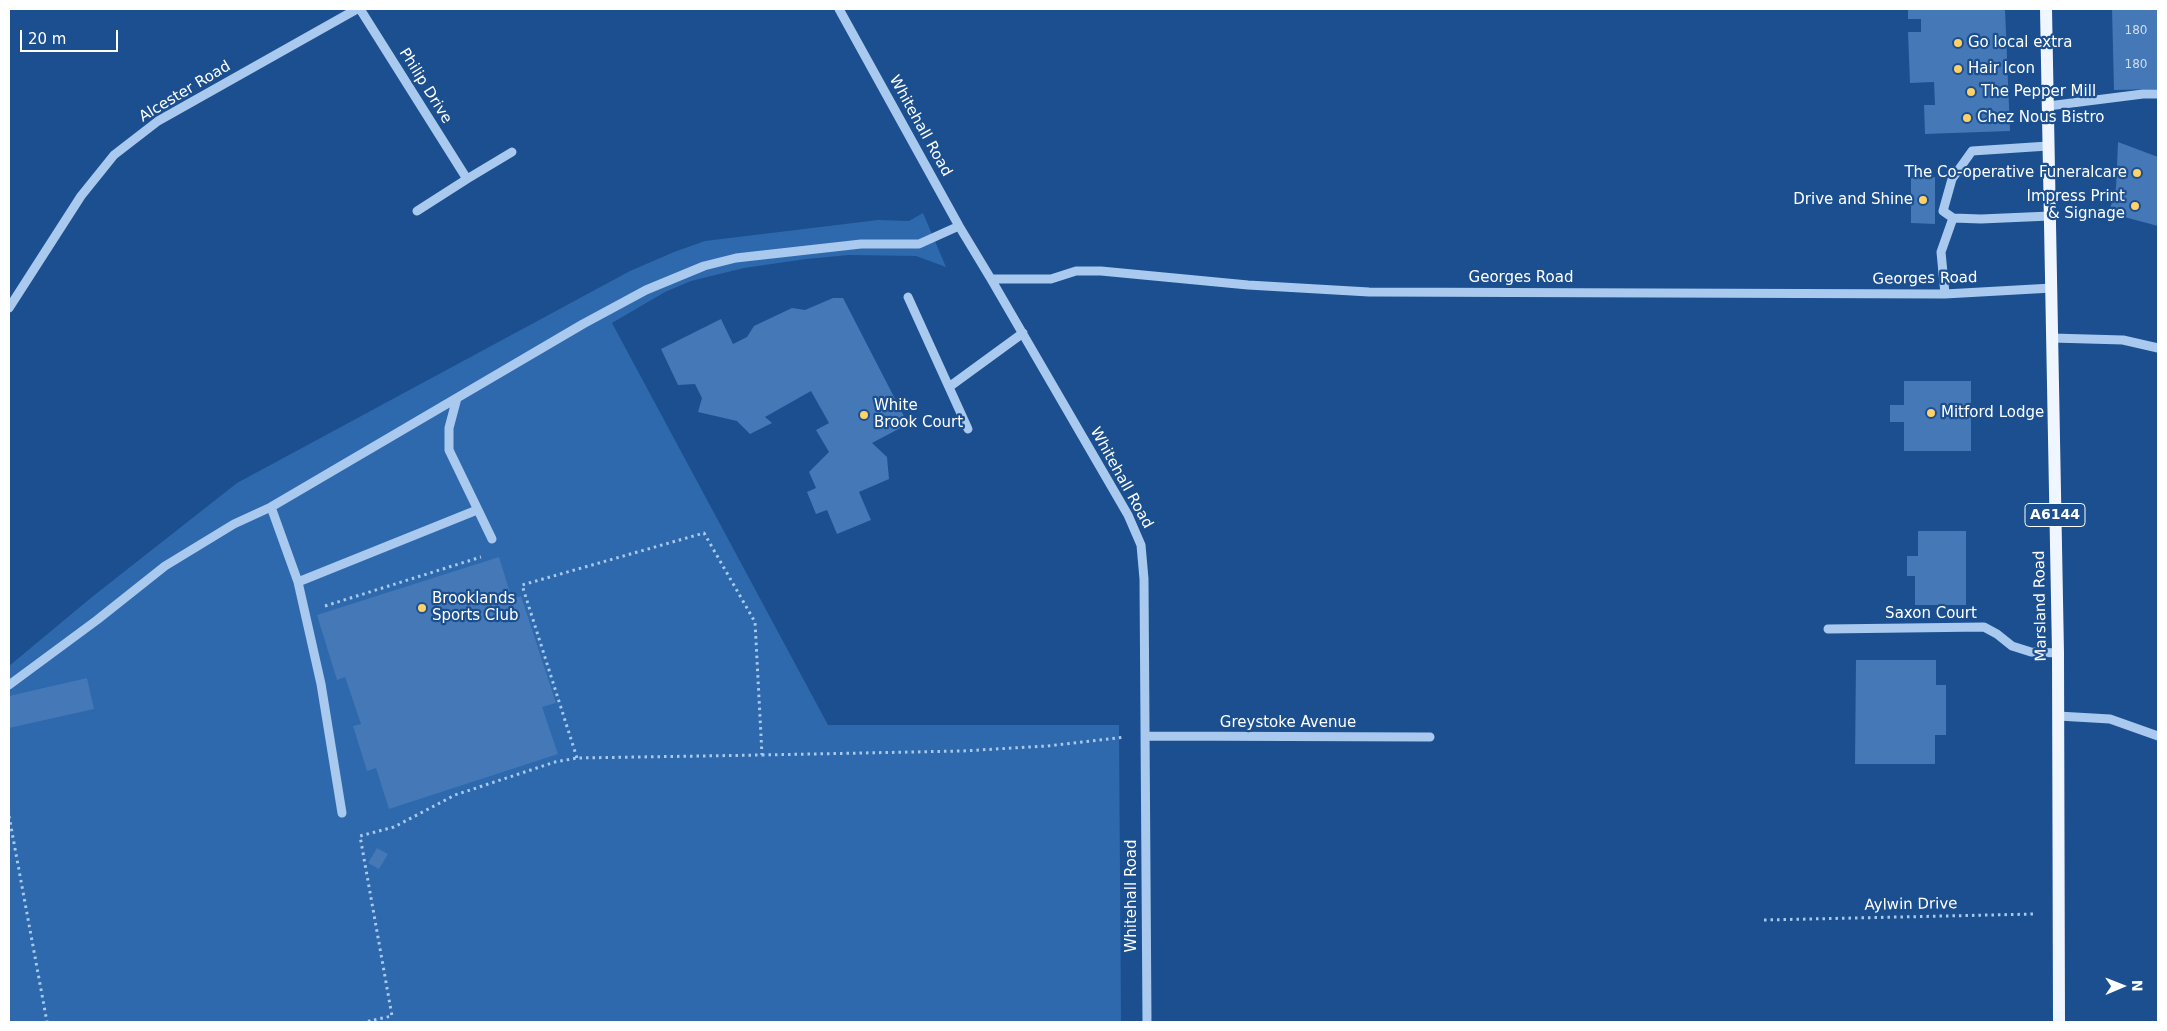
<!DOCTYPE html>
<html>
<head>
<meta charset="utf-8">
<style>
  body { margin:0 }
  #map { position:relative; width:2167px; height:1031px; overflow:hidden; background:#1b4f8f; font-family:"DejaVu Sans",sans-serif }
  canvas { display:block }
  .frame { position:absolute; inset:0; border:10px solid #fff; pointer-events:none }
  .north { position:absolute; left:2097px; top:961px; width:50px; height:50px; -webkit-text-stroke:4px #1b4f8f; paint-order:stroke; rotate:89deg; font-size:14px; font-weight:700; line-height:20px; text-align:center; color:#fff }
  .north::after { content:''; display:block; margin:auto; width:18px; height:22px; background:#fff; clip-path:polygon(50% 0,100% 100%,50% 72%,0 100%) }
  .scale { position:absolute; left:20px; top:30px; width:98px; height:22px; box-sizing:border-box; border:2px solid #fff; border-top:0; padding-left:6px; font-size:15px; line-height:18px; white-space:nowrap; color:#fff; -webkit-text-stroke:4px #1b4f8f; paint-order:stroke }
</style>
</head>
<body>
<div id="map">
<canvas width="2167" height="1031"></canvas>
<div class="frame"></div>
<div class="north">N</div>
<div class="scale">20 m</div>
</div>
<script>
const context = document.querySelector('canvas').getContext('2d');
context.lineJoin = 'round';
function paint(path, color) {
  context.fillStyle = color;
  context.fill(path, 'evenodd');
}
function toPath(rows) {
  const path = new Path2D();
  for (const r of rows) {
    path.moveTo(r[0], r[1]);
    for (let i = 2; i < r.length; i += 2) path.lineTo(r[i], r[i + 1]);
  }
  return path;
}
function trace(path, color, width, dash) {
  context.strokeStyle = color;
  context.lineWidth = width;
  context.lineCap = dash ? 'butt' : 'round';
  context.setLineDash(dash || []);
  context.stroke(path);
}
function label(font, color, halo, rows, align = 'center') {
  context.font = font + ' "DejaVu Sans",sans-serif';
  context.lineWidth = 4.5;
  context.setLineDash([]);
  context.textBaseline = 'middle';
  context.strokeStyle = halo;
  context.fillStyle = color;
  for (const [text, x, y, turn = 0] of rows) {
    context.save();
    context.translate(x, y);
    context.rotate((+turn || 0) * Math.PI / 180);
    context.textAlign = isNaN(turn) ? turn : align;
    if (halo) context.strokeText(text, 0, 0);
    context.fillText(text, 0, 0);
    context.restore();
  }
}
paint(toPath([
  [923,213,946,267,916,256,849,255,806,259,744,268,691,281,665,292,612,323,828,725,1119,725,1121,1022,9,1022,9,666,92,597,237,483,630,271,674,252,705,241,878,220,909,221]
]), '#2e69ad');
paint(toPath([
  [1908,9,2005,9,2010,131,1925,134,1924,105,1935,105,1934,82,1910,83,1908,32,1921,32,1921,19,1908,19],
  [2112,9,2158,9,2158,89,2114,90],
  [2118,142,2158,157,2158,226,2109,213,2116,188],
  [1935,177,1935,224,1911,223,1911,178],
  [833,298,843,298,908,424,872,443,887,457,889,479,859,492,871,520,837,534,827,510,816,514,807,492,816,488,809,472,829,452,816,430,829,423,811,391,765,417,772,423,750,434,737,421,698,412,702,398,695,384,678,385,661,349,721,319,733,344,747,337,754,326,792,308,805,310],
  [1904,381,1971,381,1971,451,1904,451,1904,422,1890,422,1890,405,1904,405],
  [1918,531,1966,531,1966,605,1915,605,1915,576,1907,576,1907,556,1918,556],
  [499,557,512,599,521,596,556,703,542,707,558,754,389,809,376,768,367,771,353,726,361,724,345,677,337,680,317,615],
  [1856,660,1936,660,1936,685,1946,685,1946,735,1935,735,1935,764,1855,764],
  [87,678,94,709,9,728,9,696],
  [377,848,388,854,379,869,368,863]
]), '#4478b7');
trace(toPath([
  [325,606,481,557],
  [762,755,962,751,1047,746,1125,737],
  [9,816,47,1022],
  [1764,920,2035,914],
  [370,1022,369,1021,392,1016,360,836,394,827,455,795,555,762,577,758,762,755,755,622,704,533,522,585,577,758]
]), '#a9c9ee', 3, [2.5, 4]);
trace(toPath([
  [360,9,467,179],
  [839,9,959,226,991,279,1128,515,1141,545,1144,579,1147,1022],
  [2048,106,2143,94,2158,94],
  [2048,146,1972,151,1952,179,1943,211,1953,218,1981,219,2050,216],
  [417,211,467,179,512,152],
  [991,279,1051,279,1076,271,1101,271,1248,285,1369,292,1945,294,2052,288],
  [1945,294,1941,252,1953,218],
  [908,297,968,429],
  [9,308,81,196,114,155,158,121,357,9],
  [2052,338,2123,340,2158,348],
  [949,387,1023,333],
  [457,398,449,428,449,450,492,539],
  [477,510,298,582,271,507,583,324,646,290,704,266,736,258,861,244,919,244,959,226],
  [298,582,321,684,342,813],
  [1828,629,1984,627,1997,634,2012,646,2031,652,2058,653],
  [9,685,97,620,165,566,234,524,271,507],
  [2058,716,2110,719,2158,736],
  [1146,736,1430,737]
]), '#a9c9ee', 9);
trace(toPath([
  [2046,9,2058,653,2059,1022]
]), '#f0f6ff', 12);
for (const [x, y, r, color] of [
  [1958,43,5,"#ffd166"],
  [1958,69,5,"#ffd166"],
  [1971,92,5,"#ffd166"],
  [1967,118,5,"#ffd166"],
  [2137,173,5,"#ffd166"],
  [1923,200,5,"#ffd166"],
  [2135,206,5,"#ffd166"],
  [1931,413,5,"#ffd166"],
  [864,415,5,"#ffd166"],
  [422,608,5,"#ffd166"]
]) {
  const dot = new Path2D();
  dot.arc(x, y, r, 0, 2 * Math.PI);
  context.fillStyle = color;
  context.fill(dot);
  trace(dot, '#1b4f8f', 2);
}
label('12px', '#d0dded', null, [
  ["180",2136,31],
  ["180",2136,65]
]);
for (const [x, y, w] of [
  [2055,515,60]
]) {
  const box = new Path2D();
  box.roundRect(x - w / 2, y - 11.5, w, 23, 4);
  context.fillStyle = '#1b4f8f';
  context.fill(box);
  trace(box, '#fff', 1);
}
label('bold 14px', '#fff', null, [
  ["A6144",2055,515]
]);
label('15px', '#fff', '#1b4f8f', [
  ["Go local extra",1968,43],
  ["Hair Icon",1968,69],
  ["The Pepper Mill",1981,92],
  ["Chez Nous Bistro",1977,118],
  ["The Co-operative Funeralcare",2127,173,"right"],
  ["Impress Print",2125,197,"right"],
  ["& Signage",2125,214,"right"],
  ["Drive and Shine",1913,200,"right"],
  ["White",874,406],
  ["Brook Court",874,423],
  ["Mitford Lodge",1941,413],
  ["Brooklands",432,599],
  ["Sports Club",432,616]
], 'left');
label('15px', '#fff', '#1b4f8f', [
  ["Philip Drive",425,86,58],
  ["Alcester Road",185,92,-31],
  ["Whitehall Road",920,126,61],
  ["Georges Road",1521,278],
  ["Georges Road",1925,279,-1],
  ["Whitehall Road",1121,478,61],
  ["Marsland Road",2041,606,-91],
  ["Saxon Court",1931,614],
  ["Greystoke Avenue",1288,723],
  ["Whitehall Road",1132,896,-90],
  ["Aylwin Drive",1911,905,-1]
]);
</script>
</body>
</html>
